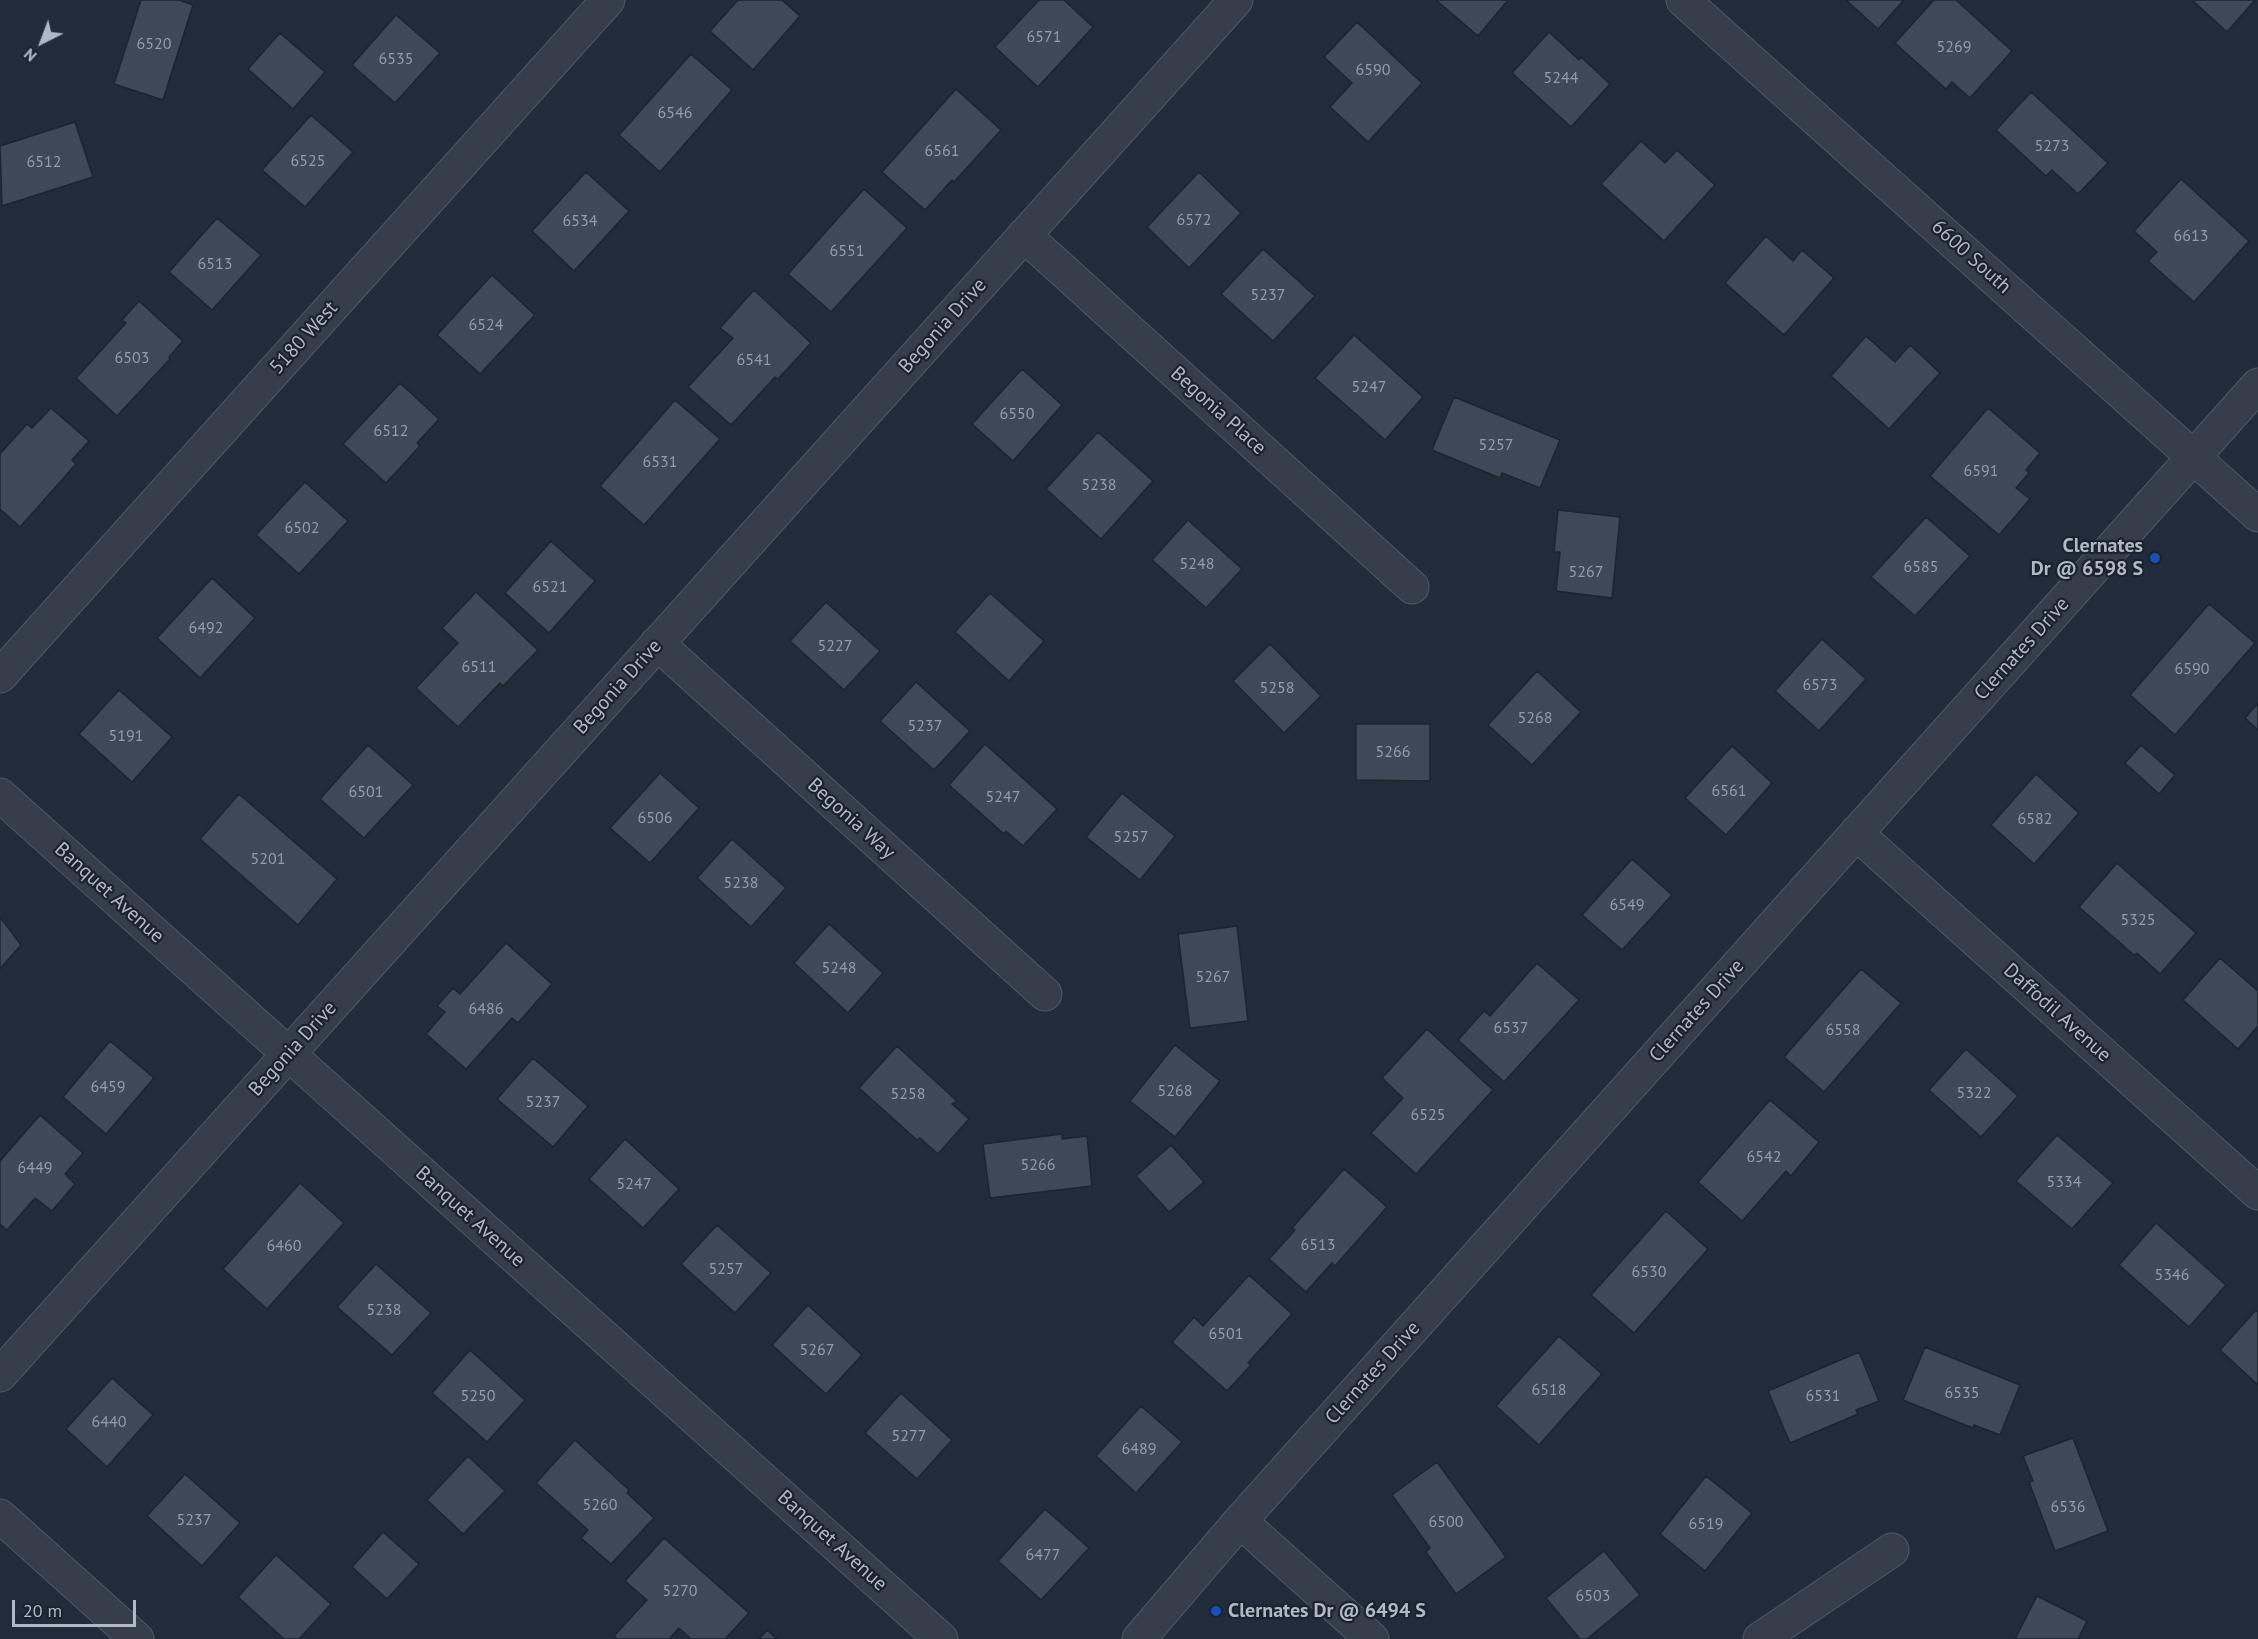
<!DOCTYPE html>
<html>
<head>
<meta charset="utf-8">
<style>
  body { margin:0 }
  #map { position:relative; width:2258px; height:1639px; overflow:hidden; background:#212b3a; font-family:"PT Sans",sans-serif }
  canvas { display:block }
  .north { position:absolute; left:12px; top:12px; width:60px; height:60px; -webkit-text-stroke:4px #1a222e; paint-order:stroke; rotate:222deg; font-size:16px; font-weight:700; line-height:24px; text-align:center; color:#b0b8c6 }
  .north::after { content:''; display:block; margin:auto; width:21px; height:27px; background:#b0b8c6; clip-path:polygon(50% 0,100% 100%,50% 72%,0 100%) }
  .scale { position:absolute; left:12px; top:1600px; width:124px; height:27px; box-sizing:border-box; border:3px solid #b0b8c6; border-top:0; padding-left:8px; font-size:18px; line-height:21px; white-space:nowrap; color:#b0b8c6; -webkit-text-stroke:4px #1a222e; paint-order:stroke }
</style>
</head>
<body>
<div id="map">
<canvas width="2258" height="1639"></canvas>
<div class="north">N</div>
<div class="scale">20 m</div>
</div>
<script>
const context = document.querySelector('canvas').getContext('2d');
context.lineJoin = 'round';
function paint(path, color) {
  context.fillStyle = color;
  context.fill(path, 'evenodd');
}
function toPath(rows) {
  const path = new Path2D();
  for (const r of rows) {
    path.moveTo(r[0], r[1]);
    for (let i = 2; i < r.length; i += 2) path.lineTo(r[i], r[i + 1]);
  }
  return path;
}
function trace(path, color, width, dash) {
  context.strokeStyle = color;
  context.lineWidth = width;
  context.lineCap = dash ? 'butt' : 'round';
  context.setLineDash(dash || []);
  context.stroke(path);
}
function label(font, color, halo, rows, align = 'center') {
  context.font = font + ' "PT Sans",sans-serif';
  context.lineWidth = 4.5;
  context.setLineDash([]);
  context.textBaseline = 'middle';
  context.strokeStyle = halo;
  context.fillStyle = color;
  for (const [text, x, y, turn = 0] of rows) {
    context.save();
    context.translate(x, y);
    context.rotate((+turn || 0) * Math.PI / 180);
    context.textAlign = isNaN(turn) ? turn : align;
    if (halo) context.strokeText(text, 0, 0);
    context.fillText(text, 0, 0);
    context.restore();
  }
}
const building = toPath([
  [141,0,179,0,193,5,163,100,114,84,141,0],
  [738,0,782,0,800,16,753,70,710,31,738,0],
  [1039,0,1064,0,1093,27,1038,87,995,47,1039,0],
  [1436,0,1508,0,1478,36,1436,0],
  [1846,0,1904,0,1878,29,1846,0],
  [1934,0,1956,0,2012,51,1970,98,1952,82,1946,89,1895,43,1934,0],
  [2192,0,2255,0,2227,32,2192,0],
  [396,15,440,53,395,103,352,65,396,15],
  [1357,22,1422,83,1368,142,1330,107,1352,83,1324,57,1357,22],
  [1549,32,1579,60,1581,57,1610,84,1571,127,1512,73,1549,32],
  [280,33,325,72,293,109,248,69,280,33],
  [691,54,732,90,660,172,619,135,691,54],
  [956,89,1001,130,954,182,952,180,925,210,882,172,956,89],
  [2031,92,2108,163,2078,194,2052,170,2046,176,1996,130,2031,92],
  [311,115,353,152,305,207,262,170,311,115],
  [75,122,93,177,2,206,0,146,75,122],
  [1641,141,1665,163,1677,150,1715,185,1664,241,1601,184,1641,141],
  [586,172,629,211,574,271,532,231,586,172],
  [1199,172,1241,213,1189,268,1147,227,1199,172],
  [2181,179,2249,241,2194,302,2148,261,2157,252,2134,231,2181,179],
  [864,189,907,228,831,312,788,274,864,189],
  [217,218,261,255,212,310,169,272,217,218],
  [1766,236,1793,261,1802,250,1834,278,1784,335,1725,283,1766,236],
  [1263,249,1315,296,1273,341,1221,294,1263,249],
  [492,275,535,315,480,374,437,335,492,275],
  [754,290,811,343,778,379,775,377,731,425,688,387,733,338,720,328,754,290],
  [139,301,183,341,169,357,170,359,117,416,76,378,126,323,122,320,139,301],
  [1354,335,1423,397,1385,440,1315,378,1354,335],
  [1866,336,1895,362,1910,345,1940,373,1889,429,1831,376,1866,336],
  [1022,369,1062,405,1013,461,972,424,1022,369],
  [400,383,439,419,417,443,420,446,386,483,343,444,400,383],
  [1454,397,1560,440,1540,488,1502,473,1500,478,1432,450,1454,397],
  [675,400,720,439,644,525,600,486,675,400],
  [51,408,89,441,72,460,76,464,20,527,0,509,0,454,27,424,32,428,51,408],
  [1988,408,2040,453,2026,470,2029,473,2016,488,2030,499,1999,535,1930,476,1988,408],
  [1098,432,1153,481,1101,539,1046,489,1098,432],
  [305,482,348,521,299,574,256,535,305,482],
  [1558,510,1620,517,1612,598,1556,591,1560,552,1554,552,1558,510],
  [1926,517,1970,556,1915,616,1871,577,1926,517],
  [1188,520,1242,569,1206,608,1152,560,1188,520],
  [551,541,595,581,549,633,505,593,551,541],
  [212,578,255,618,200,678,157,638,212,578],
  [476,592,538,650,503,686,500,683,458,727,416,688,458,643,442,628,476,592],
  [990,593,1044,641,1009,681,955,632,990,593],
  [826,602,880,651,844,690,790,641,826,602],
  [2209,604,2255,643,2175,735,2130,695,2209,604],
  [1822,639,1866,679,1819,731,1775,691,1822,639],
  [1270,644,1321,696,1284,733,1233,681,1270,644],
  [1537,671,1581,712,1532,765,1488,725,1537,671],
  [916,682,970,731,934,770,880,721,916,682],
  [119,690,172,737,132,782,79,734,119,690],
  [2258,703,2258,730,2245,718,2258,703],
  [1356,724,1430,724,1430,781,1356,780,1356,724],
  [985,744,1057,809,1023,846,1006,831,1004,834,949,785,985,744],
  [368,745,413,785,364,838,320,799,368,745],
  [2141,745,2175,775,2159,794,2125,763,2141,745],
  [1732,746,1772,783,1726,835,1685,798,1732,746],
  [660,773,699,808,650,863,610,828,660,773],
  [2036,774,2079,813,2034,864,1991,825,2036,774],
  [1122,793,1175,836,1140,880,1086,837,1122,793],
  [239,794,337,879,298,925,200,839,239,794],
  [732,839,786,888,751,927,697,878,732,839],
  [1632,859,1672,895,1622,950,1582,915,1632,859],
  [2117,863,2196,933,2160,974,2137,953,2134,955,2079,907,2117,863],
  [0,917,21,945,0,969,0,917],
  [829,924,883,973,848,1013,794,963,829,924],
  [1237,926,1248,1021,1190,1028,1178,934,1237,926],
  [506,943,552,984,518,1023,512,1018,466,1069,426,1034,445,1012,437,1006,453,988,460,994,506,943],
  [2220,958,2258,991,2258,1026,2238,1049,2183,1000,2220,958],
  [1537,963,1579,1000,1504,1082,1458,1040,1484,1011,1490,1016,1537,963],
  [1861,969,1901,1003,1824,1092,1784,1057,1861,969],
  [1427,1029,1493,1090,1416,1174,1371,1133,1403,1098,1382,1078,1427,1029],
  [110,1041,154,1078,106,1134,63,1097,110,1041],
  [1175,1045,1220,1081,1175,1137,1130,1101,1175,1045],
  [897,1046,957,1101,952,1104,969,1119,938,1154,920,1138,917,1140,859,1088,897,1046],
  [1966,1049,2018,1096,1981,1137,1929,1090,1966,1049],
  [533,1058,588,1106,553,1147,497,1099,533,1058],
  [1770,1100,1819,1142,1791,1176,1786,1171,1742,1221,1698,1182,1770,1100],
  [40,1115,83,1153,65,1174,75,1184,52,1211,35,1198,7,1230,0,1224,0,1161,40,1115],
  [1062,1134,1062,1139,1087,1136,1092,1186,990,1198,983,1144,1062,1134],
  [2057,1135,2113,1183,2072,1229,2016,1181,2057,1135],
  [625,1139,679,1189,643,1228,589,1179,625,1139],
  [1171,1145,1204,1182,1169,1212,1136,1176,1171,1145],
  [1344,1169,1387,1207,1335,1266,1332,1263,1306,1292,1269,1259,1295,1230,1292,1228,1344,1169],
  [300,1183,344,1223,267,1309,223,1269,300,1183],
  [1666,1211,1708,1249,1634,1333,1591,1295,1666,1211],
  [2156,1223,2226,1285,2189,1327,2119,1265,2156,1223],
  [717,1225,771,1273,735,1313,681,1264,717,1225],
  [376,1264,431,1313,392,1355,337,1307,376,1264],
  [1249,1275,1292,1314,1248,1363,1251,1365,1227,1391,1172,1342,1194,1317,1203,1326,1249,1275],
  [808,1305,862,1355,826,1394,772,1345,808,1305],
  [2256,1310,2258,1312,2258,1385,2220,1350,2256,1310],
  [1559,1336,1602,1374,1539,1445,1496,1406,1559,1336],
  [1925,1347,2020,1385,2000,1435,1974,1425,1973,1428,1903,1400,1925,1347],
  [470,1350,525,1400,487,1442,432,1393,470,1350],
  [1859,1352,1879,1401,1856,1410,1858,1414,1790,1443,1768,1391,1859,1352],
  [112,1378,153,1415,107,1467,66,1429,112,1378],
  [901,1393,952,1440,917,1479,865,1433,901,1393],
  [1141,1406,1182,1442,1136,1493,1096,1456,1141,1406],
  [2073,1438,2108,1531,2055,1551,2029,1482,2033,1481,2023,1456,2073,1438],
  [575,1440,629,1490,627,1493,654,1518,611,1564,581,1538,588,1530,536,1483,575,1440],
  [468,1456,505,1491,463,1534,427,1500,468,1456],
  [1437,1462,1506,1557,1456,1594,1426,1552,1430,1548,1392,1495,1437,1462],
  [185,1474,240,1523,202,1566,147,1516,185,1474],
  [1706,1476,1752,1513,1705,1571,1660,1534,1706,1476],
  [1045,1509,1089,1548,1041,1600,998,1561,1045,1509],
  [383,1532,419,1564,387,1599,352,1567,383,1532],
  [664,1538,749,1613,725,1639,691,1639,679,1628,669,1639,617,1639,614,1636,647,1600,625,1581,664,1538],
  [1604,1551,1640,1595,1587,1639,1580,1639,1546,1598,1604,1551],
  [276,1555,331,1604,299,1639,284,1639,238,1597,276,1555],
  [2037,1596,2087,1621,2078,1639,2015,1639,2037,1596],
  [767,1630,777,1639,759,1639,767,1630]
]);
paint(building, '#3d4959');
trace(building, '#1c2430', 1.5);
const minor = toPath([
  [1683,0,2258,515],
  [1024,235,1412,587],
  [657,643,1045,994],
  [0,676,608,0],
  [0,795,941,1639],
  [1856,833,2258,1193],
  [0,1375,1236,0],
  [0,1516,137,1639],
  [1240,1521,1372,1639],
  [1139,1639,1240,1521,2258,385],
  [1760,1639,1892,1550]
]);
trace(minor, '#505865', 35);
trace(minor, '#353d4a', 33);
for (const [x, y, r, color] of [
  [2155,558,6,"#1a4fb4"],
  [1216,1611,6,"#1a4fb4"]
]) {
  const dot = new Path2D();
  dot.arc(x, y, r, 0, 2 * Math.PI);
  context.fillStyle = color;
  context.fill(dot);
  trace(dot, '#1a222e', 2);
}
label('16px', '#939cab', null, [
  ["6571",1044,37],
  ["6520",154,44],
  ["5269",1954,47],
  ["6535",396,59],
  ["6590",1373,70],
  ["5244",1561,78],
  ["6546",675,113],
  ["5273",2052,146],
  ["6561",942,151],
  ["6525",308,161],
  ["6512",44,162],
  ["6572",1194,220],
  ["6534",580,221],
  ["6613",2191,236],
  ["6551",847,251],
  ["6513",215,264],
  ["5237",1268,295],
  ["6524",486,325],
  ["6503",132,358],
  ["6541",754,360],
  ["5247",1369,387],
  ["6550",1017,414],
  ["6512",391,431],
  ["5257",1496,445],
  ["6531",660,462],
  ["6591",1981,471],
  ["5238",1099,485],
  ["6502",302,528],
  ["5248",1197,564],
  ["6585",1921,567],
  ["5267",1586,572],
  ["6521",550,587],
  ["6492",206,628],
  ["5227",835,646],
  ["6511",479,667],
  ["6590",2192,669],
  ["6573",1820,685],
  ["5258",1277,688],
  ["5268",1535,718],
  ["5237",925,726],
  ["5191",126,736],
  ["5266",1393,752],
  ["6561",1729,791],
  ["6501",366,792],
  ["5247",1003,797],
  ["6506",655,818],
  ["6582",2035,819],
  ["5257",1131,837],
  ["5201",268,859],
  ["5238",741,883],
  ["6549",1627,905],
  ["5325",2138,920],
  ["5248",839,968],
  ["5267",1213,977],
  ["6486",486,1009],
  ["6537",1511,1028],
  ["6558",1843,1030],
  ["6459",108,1087],
  ["5268",1175,1091],
  ["5322",1974,1093],
  ["5258",908,1094],
  ["5237",543,1102],
  ["6525",1428,1115],
  ["6542",1764,1157],
  ["5266",1038,1165],
  ["6449",35,1168],
  ["5334",2064,1182],
  ["5247",634,1184],
  ["6513",1318,1245],
  ["6460",284,1246],
  ["5257",726,1269],
  ["6530",1649,1272],
  ["5346",2172,1275],
  ["5238",384,1310],
  ["6501",1226,1334],
  ["5267",817,1350],
  ["6518",1549,1390],
  ["6535",1962,1393],
  ["5250",478,1396],
  ["6531",1823,1396],
  ["6440",109,1422],
  ["5277",909,1436],
  ["6489",1139,1449],
  ["5260",600,1505],
  ["6536",2068,1507],
  ["5237",194,1520],
  ["6500",1446,1522],
  ["6519",1706,1524],
  ["6477",1043,1555],
  ["5270",680,1591],
  ["6503",1593,1596]
]);
label('20px', '#b0b8c6', '#1a222e', [
  ["6600 South",1971,257,42],
  ["Begonia Drive",943,326,-48],
  ["5180 West",304,338,-48],
  ["Begonia Place",1218,411,42],
  ["Clernates Drive",2022,649,-48],
  ["Begonia Drive",618,687,-48],
  ["Begonia Way",851,819,42],
  ["Banquet Avenue",109,893,42],
  ["Clernates Drive",1697,1011,-48],
  ["Daffodil Avenue",2057,1013,42],
  ["Begonia Drive",293,1049,-48],
  ["Banquet Avenue",470,1217,42],
  ["Clernates Drive",1373,1373,-48],
  ["Banquet Avenue",832,1541,42]
]);
label('bold 20px', '#b0b8c6', '#1a222e', [
  ["Clernates",2143,546],
  ["Dr @ 6598 S",2143,569],
  ["Clernates Dr @ 6494 S",1228,1611,"left"]
], 'right');
</script>
</body>
</html>
